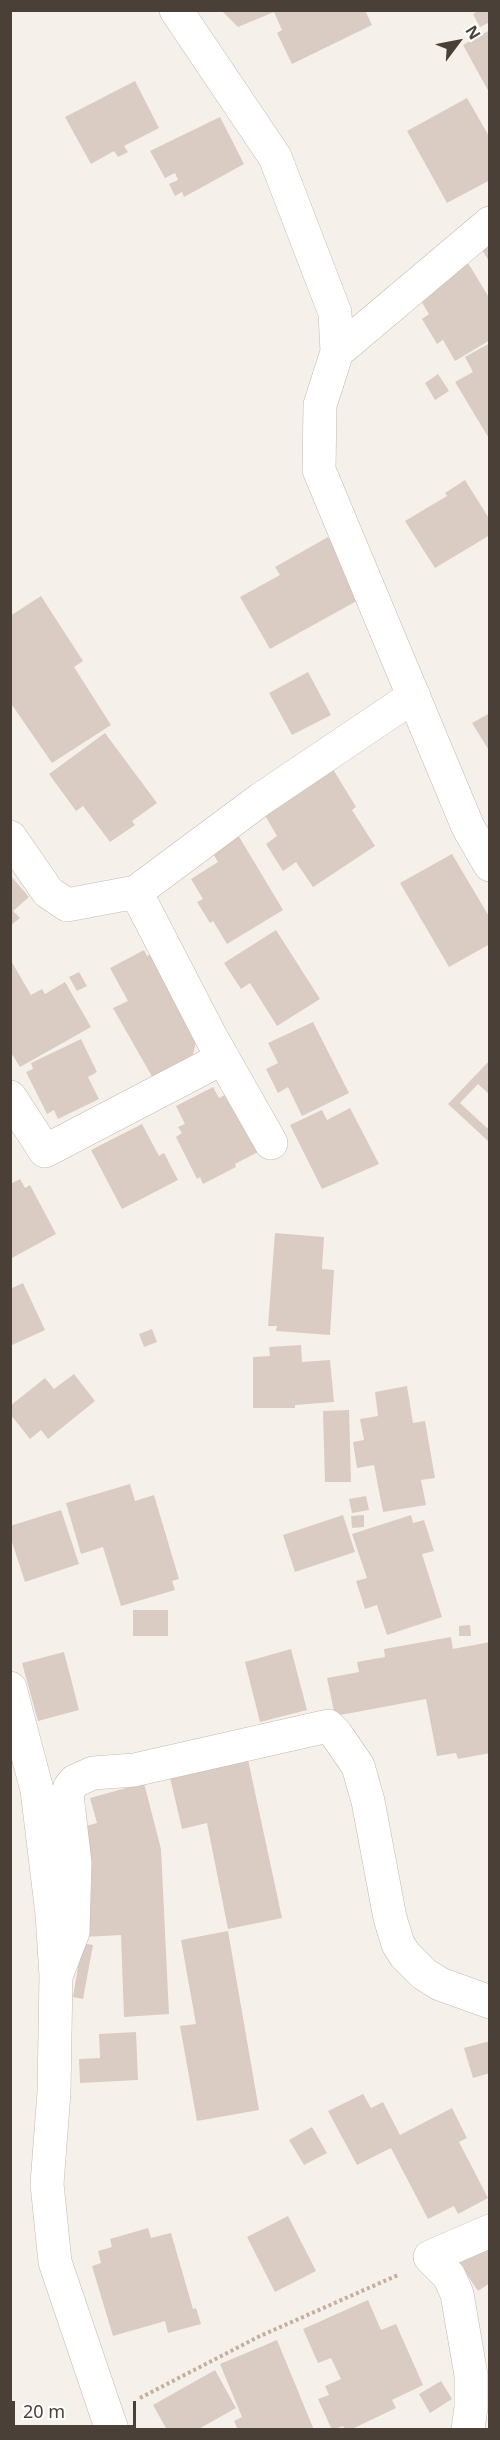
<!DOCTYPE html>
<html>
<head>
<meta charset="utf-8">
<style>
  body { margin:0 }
  #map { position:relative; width:500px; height:2440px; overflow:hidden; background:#f6f0eb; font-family:"Noto Sans",sans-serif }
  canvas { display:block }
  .frame { position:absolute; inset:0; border:12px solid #4b4038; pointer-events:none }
  .north { position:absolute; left:428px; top:12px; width:60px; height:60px; -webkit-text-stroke:4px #fff; paint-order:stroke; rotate:58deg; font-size:16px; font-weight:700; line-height:24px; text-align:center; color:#4b4038 }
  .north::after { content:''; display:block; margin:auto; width:21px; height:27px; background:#4b4038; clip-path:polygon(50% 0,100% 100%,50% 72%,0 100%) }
  .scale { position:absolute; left:12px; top:2401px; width:124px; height:27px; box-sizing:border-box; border:3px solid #4b4038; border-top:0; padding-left:8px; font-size:18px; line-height:21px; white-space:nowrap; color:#4b4038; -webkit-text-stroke:4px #fff; paint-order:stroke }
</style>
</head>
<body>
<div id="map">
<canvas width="500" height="2440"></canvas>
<div class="frame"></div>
<div class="north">N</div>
<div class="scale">20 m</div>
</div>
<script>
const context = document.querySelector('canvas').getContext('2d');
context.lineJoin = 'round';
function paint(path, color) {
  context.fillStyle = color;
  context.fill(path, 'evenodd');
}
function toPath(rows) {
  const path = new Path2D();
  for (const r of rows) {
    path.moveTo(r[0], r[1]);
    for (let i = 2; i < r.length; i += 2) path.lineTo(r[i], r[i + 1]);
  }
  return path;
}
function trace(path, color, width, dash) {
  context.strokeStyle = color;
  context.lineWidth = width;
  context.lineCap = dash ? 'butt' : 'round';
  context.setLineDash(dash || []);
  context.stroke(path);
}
paint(toPath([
  [221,10,365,10,372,25,292,64,277,33,282,30,274,12,238,27],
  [479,10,490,10,490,22,480,27,473,14],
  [490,30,490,94,463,45],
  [135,81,159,128,124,146,128,152,118,157,114,151,91,164,65,117],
  [467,98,490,138,490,180,447,203,407,131],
  [220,117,244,164,184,197,182,192,175,196,169,184,178,180,175,173,165,178,150,151],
  [490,230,490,263,475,238],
  [468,263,490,299,490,340,455,361,443,340,437,344,422,319,429,314,416,293],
  [490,343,490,440,455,382,473,372,465,357],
  [438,374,449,391,435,400,425,383],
  [465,480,490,520,490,535,435,568,405,521,447,496,445,493],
  [328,537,362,598,270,649,240,597,280,575,275,567],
  [41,596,83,661,74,667,111,725,52,763,10,702,10,616],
  [308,672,331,715,292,735,269,693],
  [490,713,490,752,472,723],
  [105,733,157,803,132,821,135,825,110,842,83,806,76,811,49,774],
  [328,761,356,807,352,810,375,846,313,887,296,862,283,871,266,844,277,836,262,810],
  [229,820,283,910,227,944,213,921,210,923,197,902,203,899,191,879,218,862,203,837],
  [452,854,490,918,490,944,449,967,400,883],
  [10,875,29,897,13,911,20,918,10,926],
  [276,930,320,999,277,1026,250,983,241,989,224,963],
  [144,950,147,956,152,954,196,1042,192,1059,154,1080,113,1008,128,1001,110,968],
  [10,959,31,995,42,989,45,994,65,982,91,1027,20,1067,10,1051],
  [79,972,87,986,77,991,69,977],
  [313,1022,349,1093,302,1116,288,1087,278,1093,266,1069,278,1063,268,1043],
  [81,1039,97,1072,88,1077,99,1099,58,1119,54,1110,47,1114,26,1072,33,1069,31,1063],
  [490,1060,490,1095,478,1084,460,1103,487,1128,490,1126,488,1141,448,1104],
  [213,1087,219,1098,227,1094,258,1152,235,1164,236,1167,203,1184,200,1177,197,1179,176,1137,182,1133,178,1127,185,1124,176,1106],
  [350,1108,379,1164,322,1189,290,1125,322,1110,327,1120],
  [142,1124,159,1156,164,1153,178,1180,122,1209,91,1150],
  [20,1179,25,1188,30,1185,56,1234,10,1259,10,1184],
  [275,1233,324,1237,322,1269,334,1270,330,1335,276,1331,277,1326,268,1326],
  [23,1283,45,1330,10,1346,10,1289],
  [152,1329,157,1342,144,1347,139,1334],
  [301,1345,302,1362,330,1360,334,1402,295,1405,295,1408,253,1408,253,1357,270,1356,269,1347],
  [74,1374,95,1401,48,1439,41,1430,30,1439,10,1414,10,1406,45,1378,54,1389],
  [407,1386,413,1423,425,1421,435,1478,421,1480,426,1505,383,1512,374,1465,357,1468,353,1442,364,1440,360,1419,378,1416,375,1392],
  [349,1410,351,1482,325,1482,323,1411],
  [130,1484,135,1501,154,1495,179,1579,172,1581,175,1590,121,1606,103,1547,81,1554,66,1503],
  [366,1496,369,1510,352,1513,349,1499],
  [61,1510,79,1564,25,1582,10,1536,10,1526],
  [343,1515,355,1552,295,1572,283,1535],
  [364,1515,364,1527,352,1528,351,1516],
  [411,1515,413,1523,424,1520,434,1551,422,1554,442,1617,387,1635,377,1605,365,1609,356,1581,367,1578,352,1534],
  [133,1610,168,1610,168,1636,133,1636],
  [470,1625,471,1636,459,1636,459,1626],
  [451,1637,453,1649,490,1642,490,1753,458,1759,456,1753,437,1756,426,1699,335,1716,327,1678,359,1672,357,1662,385,1657,384,1649],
  [291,1649,307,1710,260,1722,245,1662],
  [64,1652,79,1710,38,1721,22,1663],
  [247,1755,282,1918,228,1929,207,1823,182,1829,169,1773],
  [144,1783,161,1849,169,2014,124,2017,121,1935,85,1937,86,1826,97,1823,90,1798],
  [228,1931,259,2110,197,2121,180,2026,196,2024,181,1940],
  [82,1943,93,1945,83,1999,73,1997],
  [136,2032,138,2080,80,2083,79,2059,100,2058,99,2034],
  [490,2041,490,2073,473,2078,464,2048],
  [363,2094,371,2108,383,2102,400,2135,452,2108,467,2138,459,2142,488,2198,458,2214,454,2206,428,2219,391,2148,357,2165,328,2111],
  [312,2127,327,2153,304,2165,289,2140],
  [288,2216,316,2271,275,2292,247,2237],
  [148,2228,151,2238,171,2233,193,2309,196,2308,201,2324,168,2333,165,2321,113,2336,92,2266,101,2263,98,2251,112,2247,110,2239],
  [490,2244,490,2283,478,2291,459,2263],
  [368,2300,381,2330,396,2324,423,2385,392,2400,396,2408,350,2430,345,2430,343,2426,332,2430,318,2399,329,2395,325,2386,341,2379,331,2358,318,2363,303,2329],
  [277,2340,314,2430,238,2430,234,2421,242,2417,220,2364],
  [215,2370,236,2408,197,2430,167,2430,153,2405],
  [441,2381,452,2399,430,2413,419,2394]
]), '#dbccc3');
const street = toPath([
  [176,10,275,157,335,313,337,352,320,405,319,470,468,827,490,865],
  [337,352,490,223],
  [10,837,48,892,67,905,136,892,261,799,414,696],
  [136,892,212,1039,271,1143],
  [10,1097,45,1151,223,1058],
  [10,1688,37,1790,52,1914,56,1976,54,2092,47,2184,55,2262,112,2430],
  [56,1976,73,1932,75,1863,67,1795,70,1787,75,1781,93,1773,134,1770,328,1726,336,1734,358,1766,368,1801,390,1918,398,1944,405,1955,424,1974,440,1984,490,2002],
  [468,2430,471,2407,471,2375,457,2294,449,2276,430,2257,490,2231]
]);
trace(street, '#c5b9b0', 34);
trace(toPath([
  [140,2398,260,2336,398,2275]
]), '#c4ae9e', 4, [3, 3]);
trace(street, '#fff', 33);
</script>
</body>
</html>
